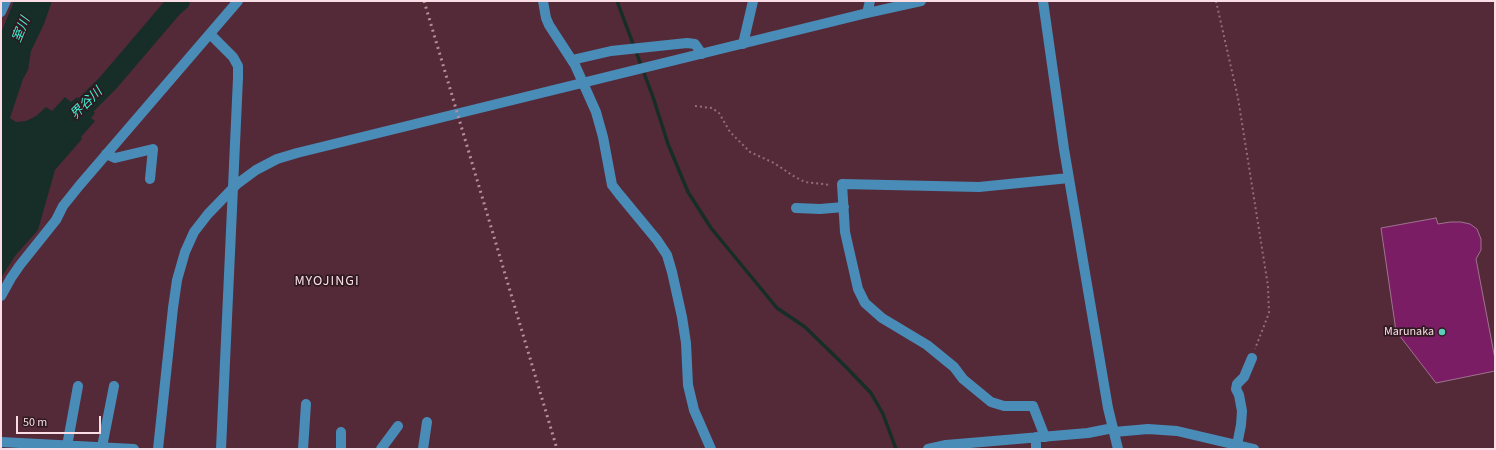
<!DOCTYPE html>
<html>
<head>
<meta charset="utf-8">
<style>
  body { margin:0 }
  #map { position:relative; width:1496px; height:450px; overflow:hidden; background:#552a38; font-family:"Source Sans 3",sans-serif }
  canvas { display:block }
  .frame { position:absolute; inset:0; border:2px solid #fadde5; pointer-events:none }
  .scale { position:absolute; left:16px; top:416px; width:85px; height:18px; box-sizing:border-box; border:2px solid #fadde5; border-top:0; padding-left:5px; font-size:12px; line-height:14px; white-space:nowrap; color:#fadde5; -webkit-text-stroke:3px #2e1a20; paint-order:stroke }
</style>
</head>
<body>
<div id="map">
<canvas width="1496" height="450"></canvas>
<div class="frame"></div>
<div class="scale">50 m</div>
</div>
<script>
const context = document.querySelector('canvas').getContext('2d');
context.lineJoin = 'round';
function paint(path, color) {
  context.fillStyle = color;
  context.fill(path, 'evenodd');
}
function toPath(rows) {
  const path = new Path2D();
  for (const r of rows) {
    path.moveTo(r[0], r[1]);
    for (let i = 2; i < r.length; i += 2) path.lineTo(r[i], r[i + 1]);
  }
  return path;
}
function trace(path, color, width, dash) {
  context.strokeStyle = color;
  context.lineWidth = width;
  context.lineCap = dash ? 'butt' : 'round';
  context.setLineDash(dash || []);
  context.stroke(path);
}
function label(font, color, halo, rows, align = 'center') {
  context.font = font + ' "Source Sans 3","Noto Sans JP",sans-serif';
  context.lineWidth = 3.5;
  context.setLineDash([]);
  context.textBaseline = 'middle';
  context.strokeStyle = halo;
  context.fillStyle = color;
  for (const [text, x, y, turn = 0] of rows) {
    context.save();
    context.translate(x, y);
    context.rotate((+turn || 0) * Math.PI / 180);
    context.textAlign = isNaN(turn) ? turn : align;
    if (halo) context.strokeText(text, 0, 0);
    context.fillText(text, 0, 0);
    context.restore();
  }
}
paint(toPath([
  [14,1,52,1,44,24,31,51,28,70,23,79,10,118,16,122,26,121,36,116,46,107,52,111,65,97,71,102,77,97,95,113,91,118,95,121,81,137,82,139,55,170,38,230,15,256,1,278,1,33]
]), '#172d28');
trace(toPath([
  [617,1,653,97,668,144,688,192,711,228,777,308,805,327,845,366,871,393,883,414,896,449]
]), '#172d28', 3.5);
trace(toPath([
  [66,125,108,83,172,8,180,1]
]), '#172d28', 20);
const building = toPath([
  [1436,218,1438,224,1450,222,1461,222,1470,224,1477,229,1481,239,1481,250,1476,259,1495,359,1495,371,1436,383,1396,331,1381,228,1436,218]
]);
paint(building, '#7b1d64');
trace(building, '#9e738f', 1);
trace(toPath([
  [1216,1,1238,98,1268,286,1269,313,1255,349],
  [695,106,712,108,719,113,730,132,750,152,774,163,795,177,805,182,831,185]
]), '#926c78', 2, [2, 3]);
trace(toPath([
  [543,1,546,18,549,25,575,65,596,112,603,137,612,185,619,194,657,240,667,255,672,272,682,317,686,343,688,385,694,410,711,449],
  [1043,1,1064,149,1108,408,1118,449],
  [1,12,6,1],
  [867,13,870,1],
  [210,34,233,57,238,66,238,78,221,449],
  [743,44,753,1],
  [572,60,611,51,687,43,695,44,702,54],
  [106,154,115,158,153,149,150,179],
  [796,208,820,209,844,207],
  [1,296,11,278,20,265,56,220,63,206,79,186,238,1],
  [1114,432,1148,429,1177,431,1254,449],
  [1036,437,1036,449],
  [1045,437,1033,406,1004,406,991,402,963,379,954,367,927,345,882,318,865,303,858,289,845,232,842,184,979,187,1069,178],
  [1,442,134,449],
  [1237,445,1241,425,1242,411,1239,395,1236,389,1237,384,1244,377,1252,358],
  [67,446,78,386],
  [102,447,114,386],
  [158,449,173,308,177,280,185,252,194,232,208,214,237,184,256,170,277,159,297,153,863,14,921,1],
  [303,449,306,404],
  [341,449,341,432],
  [381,449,398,426],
  [423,449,427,422],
  [928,449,946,445,1088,433,1113,428]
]), '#4a8cb8', 10);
trace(toPath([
  [424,1,557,449]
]), '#b28f99', 3, [2, 4]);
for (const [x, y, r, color] of [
  [1442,332,4,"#5dceb9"]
]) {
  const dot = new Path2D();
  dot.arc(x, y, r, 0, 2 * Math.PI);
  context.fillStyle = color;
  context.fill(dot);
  trace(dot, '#2e1a20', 1.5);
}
label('12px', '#fadde5', '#2e1a20', [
  ["Marunaka",1434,332]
], 'right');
label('italic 13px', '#41f0d5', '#2e1a20', [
  ["室川",22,30,-68],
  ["界谷川",87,104,-45]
]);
context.letterSpacing = '1px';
label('14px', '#fadde5', '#2e1a20', [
  ["MYOJINGI",327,282]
]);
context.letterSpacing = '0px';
</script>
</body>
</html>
